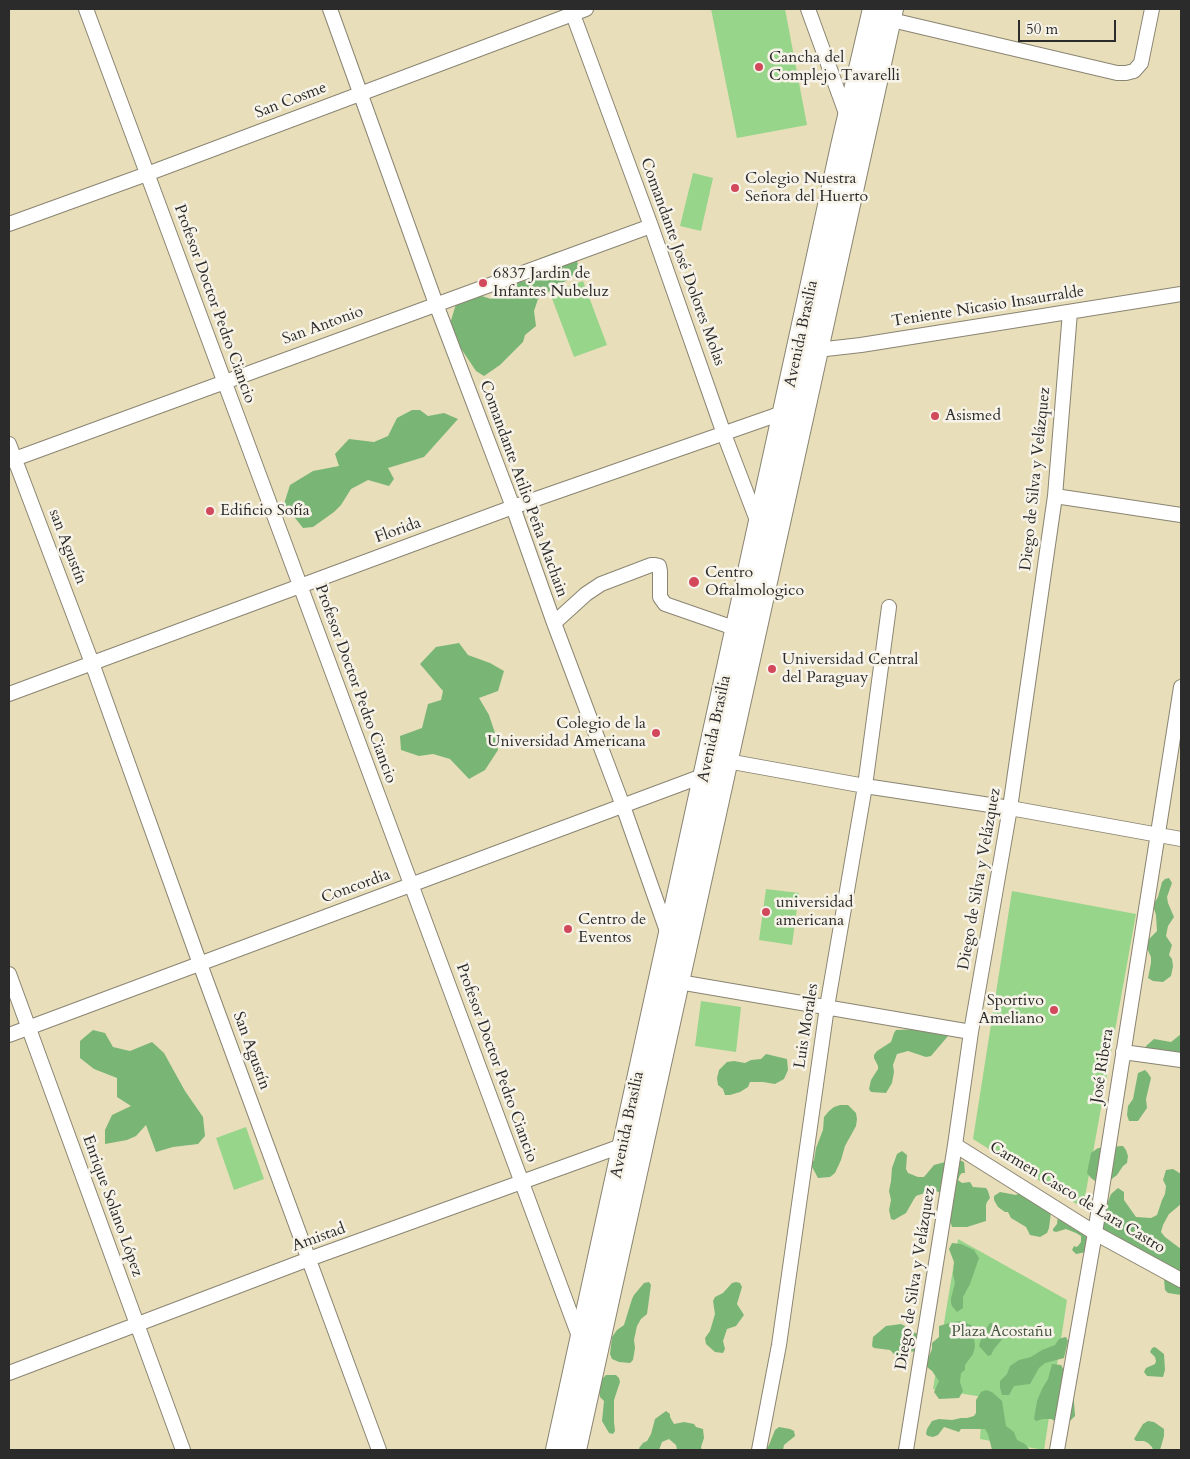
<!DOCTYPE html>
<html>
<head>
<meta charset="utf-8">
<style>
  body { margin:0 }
  #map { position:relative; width:1190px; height:1459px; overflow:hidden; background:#e8deba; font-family:Cardo,serif }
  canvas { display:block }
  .frame { position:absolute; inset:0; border:10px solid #2b2b2b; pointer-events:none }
  .scale { position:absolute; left:1018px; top:20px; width:98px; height:22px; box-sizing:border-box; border:2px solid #2b2b2b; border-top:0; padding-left:6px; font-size:15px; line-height:18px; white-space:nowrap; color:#2b2b2b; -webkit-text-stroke:4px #f7f3e8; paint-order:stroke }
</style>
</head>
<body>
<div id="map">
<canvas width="1190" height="1459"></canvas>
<div class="frame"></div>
<div class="scale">50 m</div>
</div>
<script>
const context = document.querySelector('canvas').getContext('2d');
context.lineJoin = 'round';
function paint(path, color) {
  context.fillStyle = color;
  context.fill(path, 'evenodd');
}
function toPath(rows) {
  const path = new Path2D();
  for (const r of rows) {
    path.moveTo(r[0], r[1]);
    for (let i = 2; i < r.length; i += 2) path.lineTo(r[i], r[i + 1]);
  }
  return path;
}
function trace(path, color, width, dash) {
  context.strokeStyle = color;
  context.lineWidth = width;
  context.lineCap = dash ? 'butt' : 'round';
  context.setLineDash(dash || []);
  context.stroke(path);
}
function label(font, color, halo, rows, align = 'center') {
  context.font = font + ' Cardo,serif';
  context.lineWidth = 5;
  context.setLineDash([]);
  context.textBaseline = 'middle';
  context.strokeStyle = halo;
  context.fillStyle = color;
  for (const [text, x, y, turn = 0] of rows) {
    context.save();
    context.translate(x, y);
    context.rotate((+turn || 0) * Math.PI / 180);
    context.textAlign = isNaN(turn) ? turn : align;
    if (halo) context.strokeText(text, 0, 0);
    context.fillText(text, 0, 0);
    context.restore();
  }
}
paint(toPath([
  [711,9,785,9,807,125,737,138],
  [693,173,713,178,701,231,680,226],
  [583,281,607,345,574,357,550,293],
  [766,889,799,893,792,945,759,940],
  [1012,891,1136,914,1083,1208,973,1139],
  [701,1001,741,1007,736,1052,695,1046],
  [246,1127,264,1179,234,1190,216,1138],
  [958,1239,1067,1300,1044,1450,980,1439,983,1397,933,1389]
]), '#97d58a');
paint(toPath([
  [576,251,578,267,570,279,560,284,538,299,534,311,536,326,525,335,523,342,500,365,484,376,476,371,454,338,449,327,456,304,470,296,482,296,491,299,508,281,521,282,531,279,539,259,556,252],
  [412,410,420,410,428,416,444,413,458,419,424,457,388,468,394,479,389,486,368,480,351,489,341,505,334,512,313,527,303,528,284,504,290,485,313,471,339,466,335,454,349,439,374,442,388,436,397,418],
  [459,643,468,655,490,663,504,671,498,691,479,698,489,715,496,736,498,750,485,770,469,779,450,759,433,754,419,756,401,750,400,736,422,728,428,704,441,700,443,691,420,664,436,647],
  [1169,878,1172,883,1167,897,1168,903,1174,917,1168,926,1166,936,1172,945,1169,955,1172,959,1173,966,1171,976,1163,982,1153,981,1148,978,1151,963,1151,957,1147,948,1147,941,1157,931,1156,915,1153,905,1158,897,1162,882,1165,879],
  [947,1024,948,1036,931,1056,926,1057,908,1051,897,1054,893,1065,894,1072,892,1083,886,1093,871,1092,869,1089,871,1080,878,1069,878,1066,874,1058,874,1055,877,1051,891,1042,894,1033,896,1030,919,1029,925,1031],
  [93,1030,105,1033,113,1047,130,1051,152,1042,164,1053,185,1091,203,1117,205,1136,198,1144,173,1147,156,1152,146,1125,136,1136,127,1140,105,1144,105,1130,112,1115,131,1106,117,1097,117,1078,94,1069,80,1058,80,1041],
  [1181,1034,1181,1062,1146,1050,1146,1046,1154,1039,1171,1042],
  [766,1054,787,1059,788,1070,784,1079,775,1084,763,1082,750,1082,748,1087,740,1092,730,1095,725,1095,723,1089,718,1085,717,1078,719,1070,727,1062,734,1061,745,1063,751,1060,761,1059],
  [1145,1070,1148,1073,1151,1078,1146,1099,1147,1108,1138,1121,1129,1121,1127,1115,1128,1106,1133,1099,1138,1073],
  [840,1105,848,1105,856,1113,857,1119,856,1126,845,1146,841,1160,835,1173,830,1177,818,1178,811,1165,814,1160,816,1148,823,1130,824,1117,829,1111,834,1107],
  [1121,1146,1123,1146,1126,1150,1128,1156,1127,1163,1123,1166,1117,1175,1109,1181,1095,1181,1091,1178,1087,1173,1091,1153,1098,1148,1104,1148],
  [902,1151,907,1155,906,1169,908,1173,918,1177,924,1177,934,1165,945,1162,946,1155,964,1162,965,1173,962,1173,960,1175,958,1180,962,1183,970,1182,973,1187,986,1188,988,1191,990,1198,987,1202,986,1205,986,1221,967,1227,952,1227,941,1193,936,1191,930,1191,916,1196,914,1199,906,1213,894,1220,891,1219,889,1210,891,1200,889,1191,891,1181,892,1168,897,1154],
  [1173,1169,1181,1174,1181,1204,1169,1214,1163,1225,1161,1232,1165,1237,1181,1249,1181,1295,1168,1293,1165,1290,1164,1279,1159,1270,1106,1247,1098,1241,1104,1212,1111,1194,1118,1188,1124,1192,1124,1200,1136,1217,1151,1218,1157,1215,1162,1200,1165,1194,1166,1186,1163,1180,1166,1170],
  [1039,1190,1043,1192,1046,1197,1051,1212,1049,1228,1047,1233,1040,1237,1030,1235,1026,1227,1011,1218,1008,1212,1005,1212,998,1207,994,1200,994,1196,1000,1192,1016,1195,1019,1193],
  [1058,1216,1089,1223,1086,1252,1076,1254,1072,1250,1074,1246,1076,1247,1078,1246,1081,1242,1081,1236,1076,1233,1066,1229,1056,1232,1053,1231,1053,1229,1057,1224],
  [952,1243,961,1244,974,1250,979,1258,970,1284,963,1297,963,1308,957,1312,952,1306,951,1303,951,1298,955,1283,953,1274,954,1262,949,1249],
  [649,1282,651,1285,647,1314,641,1319,637,1326,634,1340,635,1348,633,1360,630,1363,619,1362,612,1359,610,1354,612,1337,617,1330,624,1325,632,1299,634,1295,644,1283],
  [736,1282,740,1283,742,1287,737,1304,744,1315,736,1326,727,1329,723,1341,725,1349,723,1353,715,1352,706,1344,705,1338,710,1331,715,1314,713,1301,715,1297,723,1293,732,1283],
  [962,1321,973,1326,975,1347,973,1354,965,1365,965,1370,961,1373,960,1382,963,1391,959,1398,939,1399,934,1392,939,1381,932,1371,927,1367,927,1361,932,1349,932,1343,939,1337,939,1326,953,1322],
  [990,1323,993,1323,1000,1326,1003,1329,1004,1337,994,1349,991,1355,988,1356,979,1346,982,1335],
  [901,1324,905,1326,907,1331,920,1334,918,1352,907,1351,896,1356,890,1350,874,1348,872,1346,873,1337,886,1326],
  [1065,1337,1066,1337,1068,1341,1064,1358,1045,1363,1039,1368,1030,1384,1014,1386,1009,1395,1002,1395,1000,1388,1000,1381,1007,1374,1010,1366,1019,1360,1031,1357,1042,1350,1055,1345,1059,1339],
  [1155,1347,1164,1354,1165,1370,1163,1377,1147,1376,1144,1372,1146,1368,1155,1364,1156,1361,1155,1357,1150,1352,1152,1348],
  [1052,1364,1061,1365,1068,1377,1074,1402,1075,1416,1071,1420,1061,1424,1051,1419,1043,1419,1036,1421,1034,1419,1037,1401,1042,1389,1048,1379],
  [606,1375,616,1375,619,1378,620,1382,614,1400,614,1422,615,1431,613,1434,609,1433,602,1421,604,1401,600,1397,599,1390,600,1381],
  [986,1390,992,1392,1002,1401,1006,1426,1014,1432,1017,1440,1025,1444,1030,1450,992,1450,988,1434,985,1429,961,1429,959,1432,944,1427,938,1435,933,1437,928,1436,926,1434,927,1429,932,1421,939,1419,952,1420,961,1418,967,1418,974,1416,976,1413,976,1400,981,1392],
  [666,1411,670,1414,670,1417,674,1424,684,1422,694,1424,696,1427,703,1429,704,1438,701,1447,702,1450,677,1450,676,1445,669,1439,662,1442,659,1450,640,1450,639,1448,643,1443,647,1441,651,1434,655,1419],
  [1148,1421,1154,1422,1164,1429,1164,1436,1160,1450,1153,1450,1152,1447,1148,1443,1144,1441,1136,1441,1134,1439,1143,1424],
  [779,1427,790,1429,794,1431,795,1436,784,1445,783,1450,765,1450,769,1445,775,1430]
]), '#79b676');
const street = toPath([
  [86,9,580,1339],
  [330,9,436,304,513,507,554,623,623,806,668,934],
  [571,9,651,226,724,434,758,523],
  [808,9,847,116],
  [883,18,1117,73,1126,73,1134,71,1141,63,1152,9],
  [9,224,147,174,586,9],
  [811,349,817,350,861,345,1181,294],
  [9,444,92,663,200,964,379,1450],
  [9,461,651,226],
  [1055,496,1181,515],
  [554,623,586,594,601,584,651,565,655,565,659,566,660,571,660,597,665,604,737,629],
  [9,694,513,507,785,412,788,412],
  [9,974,183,1450],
  [677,975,679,982,971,1032],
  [9,1035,705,775,727,761,865,786,1010,808,1181,839],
  [1123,1052,1181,1060],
  [955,1145,1095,1233,1181,1280],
  [9,1373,309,1259,624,1145,629,1145],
  [759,1450,779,1345,827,1007,865,786,889,607],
  [906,1450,955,1145,971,1032,1010,808,1055,496,1070,312],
  [1057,1450,1095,1233,1181,687]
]);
const primary = toPath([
  [557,1450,842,146,874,9],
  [575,1450,892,9]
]);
trace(street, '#8a8472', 16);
trace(primary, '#8a8472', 24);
trace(street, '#fff', 14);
trace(primary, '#fff', 22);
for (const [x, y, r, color] of [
  [759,67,5,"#d1495b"],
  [735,188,5,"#d1495b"],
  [483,283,5,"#d1495b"],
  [935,416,5,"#d1495b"],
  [210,511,5,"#d1495b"],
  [694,582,6,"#d1495b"],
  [772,669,5,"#d1495b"],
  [656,733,5,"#d1495b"],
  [766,912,5,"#d1495b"],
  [568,929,5,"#d1495b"],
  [1054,1010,5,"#d1495b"]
]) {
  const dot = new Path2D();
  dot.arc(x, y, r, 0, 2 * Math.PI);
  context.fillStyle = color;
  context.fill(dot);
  trace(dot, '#f7f3e8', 2);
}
label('16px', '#2b2b2b', '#f7f3e8', [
  ["Cancha del",769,58],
  ["Complejo Tavarelli",769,76],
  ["Colegio Nuestra",745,179],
  ["Señora del Huerto",745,197],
  ["6837 Jardin de",493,274],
  ["Infantes Nubeluz",493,292],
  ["Asismed",945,416],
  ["Edificio Sofía",220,511],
  ["Centro",705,573],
  ["Oftalmologico",705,591],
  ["Universidad Central",782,660],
  ["del Paraguay",782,678],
  ["Colegio de la",646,724,"right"],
  ["Universidad Americana",646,742,"right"],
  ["universidad",776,903],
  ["americana",776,921],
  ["Centro de",578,920],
  ["Eventos",578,938],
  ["Sportivo",1044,1001,"right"],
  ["Ameliano",1044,1019,"right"]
], 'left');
label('16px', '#2b2b2b', '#f7f3e8', [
  ["San Cosme",291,101,-21],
  ["Comandante José Dolores Molas",682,262,70],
  ["Profesor Doctor Pedro Ciancio",214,304,70],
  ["Teniente Nicasio Insaurralde",988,307,-9],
  ["San Antonio",323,326,-20],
  ["Avenida Brasilia",802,334,-78],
  ["Diego de Silva y Velázquez",1036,479,-84],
  ["Comandante Atilio Peña Machain",523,489,70],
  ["Florida",398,531,-20],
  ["san Agustín",67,547,69],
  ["Profesor Doctor Pedro Ciancio",355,684,70],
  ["Avenida Brasilia",715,729,-78],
  ["Diego de Silva y Velázquez",980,879,-80],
  ["Concordia",356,887,-20],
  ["Luis Morales",807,1026,-81],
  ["San Agustín",251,1051,70],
  ["Profesor Doctor Pedro Ciancio",496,1063,70],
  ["José Ribera",1103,1066,-81],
  ["Avenida Brasilia",628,1125,-78],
  ["Carmen Casco de Lara Castro",1077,1198,31],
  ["Enrique Solano López",112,1206,70],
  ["Amistad",319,1238,-20],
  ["Diego de Silva y Velázquez",916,1279,-81]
]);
label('16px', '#465643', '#f7f3e8', [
  ["Plaza Acostañu",1002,1332]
]);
</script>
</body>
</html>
